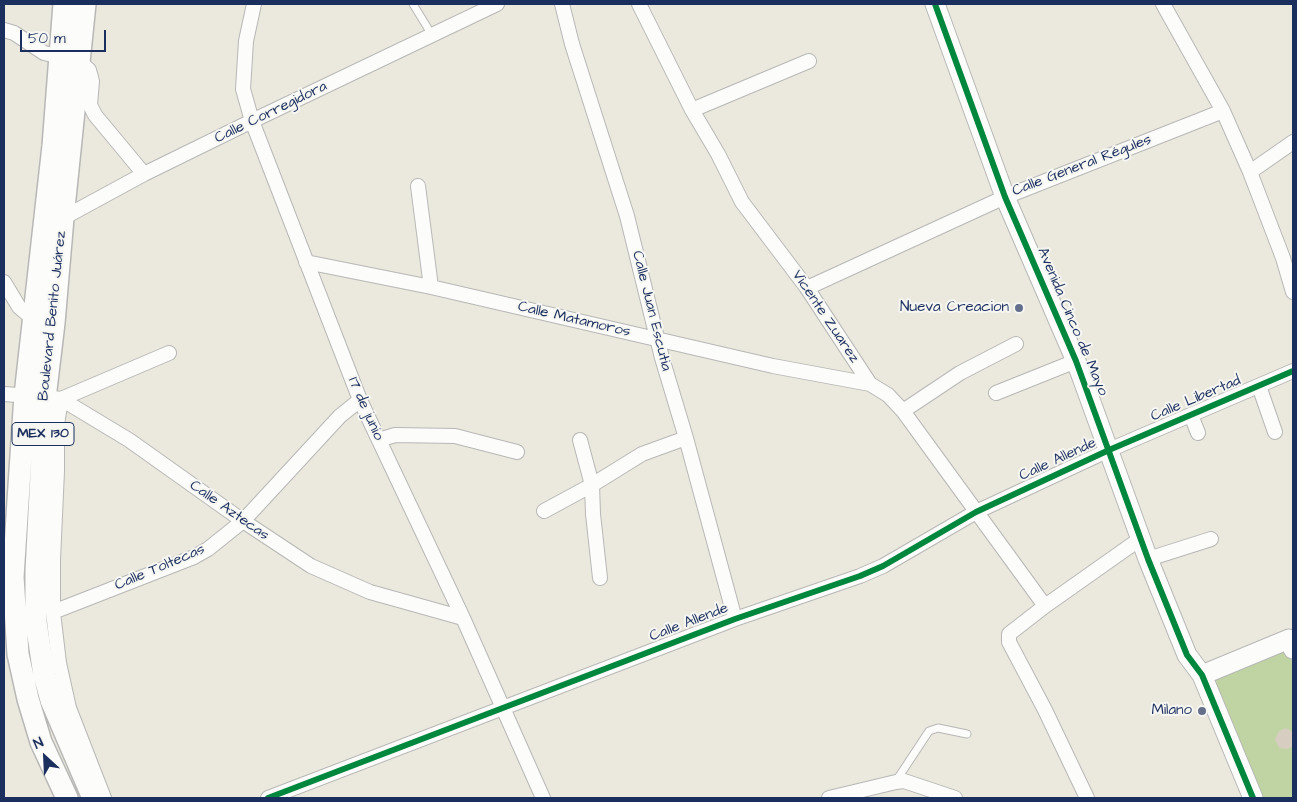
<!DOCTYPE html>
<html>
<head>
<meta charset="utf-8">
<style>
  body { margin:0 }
  #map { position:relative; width:1297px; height:802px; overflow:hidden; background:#ebe8de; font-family:"Architects Daughter",sans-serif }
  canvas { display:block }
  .frame { position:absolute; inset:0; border:5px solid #1b2f5e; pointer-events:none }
  .north { position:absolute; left:20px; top:732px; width:50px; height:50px; -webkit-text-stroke:4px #f6f6f2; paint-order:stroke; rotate:335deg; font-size:14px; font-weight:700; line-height:20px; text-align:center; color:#1b2f5e }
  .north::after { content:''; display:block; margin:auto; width:18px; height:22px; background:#1b2f5e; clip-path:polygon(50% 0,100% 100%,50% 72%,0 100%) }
  .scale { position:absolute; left:20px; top:30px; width:86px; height:22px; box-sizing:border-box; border:2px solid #1b2f5e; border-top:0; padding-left:6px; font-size:15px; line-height:18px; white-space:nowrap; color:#1b2f5e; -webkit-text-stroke:4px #f6f6f2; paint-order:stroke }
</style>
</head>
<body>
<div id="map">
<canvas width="1297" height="802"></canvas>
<div class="frame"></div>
<div class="north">N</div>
<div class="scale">50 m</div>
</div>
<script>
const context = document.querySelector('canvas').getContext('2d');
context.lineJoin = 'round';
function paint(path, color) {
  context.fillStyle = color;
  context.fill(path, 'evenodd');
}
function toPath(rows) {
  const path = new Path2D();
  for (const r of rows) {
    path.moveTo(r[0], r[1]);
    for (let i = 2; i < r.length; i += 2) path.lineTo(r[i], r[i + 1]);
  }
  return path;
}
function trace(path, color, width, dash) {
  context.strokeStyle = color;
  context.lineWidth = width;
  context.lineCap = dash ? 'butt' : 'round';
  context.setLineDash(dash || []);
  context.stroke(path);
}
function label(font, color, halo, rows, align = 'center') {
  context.font = font + ' "Architects Daughter",sans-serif';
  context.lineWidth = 4;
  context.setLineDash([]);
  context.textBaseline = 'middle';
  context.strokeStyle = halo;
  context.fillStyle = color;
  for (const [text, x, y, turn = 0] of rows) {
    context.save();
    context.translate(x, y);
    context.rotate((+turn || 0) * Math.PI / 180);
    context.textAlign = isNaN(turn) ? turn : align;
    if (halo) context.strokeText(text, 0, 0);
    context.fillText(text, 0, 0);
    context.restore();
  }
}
paint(toPath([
  [1284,643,1293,663,1293,798,1247,798,1197,681]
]), '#bfd4a2');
paint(toPath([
  [1286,728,1293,732,1293,746,1287,749,1279,748,1275,739,1279,731]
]), '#d7cec1');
const lane = toPath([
  [413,4,432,35],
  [896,781,929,731,938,728,967,734]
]);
const street = toPath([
  [254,4,246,41,243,89,252,121,360,400,463,618,543,798],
  [562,4,572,44,627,216,662,358,686,438,735,619],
  [639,4,692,110,718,154,742,202,807,288,870,384,888,395,903,411,1045,606],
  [1163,4,1223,111,1250,172,1283,258,1293,292],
  [4,30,14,33,44,53,79,61,89,70,92,81,90,105,95,115,144,174],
  [692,110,809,61],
  [1250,172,1293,142],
  [418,186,431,287],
  [58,219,63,218,144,174,252,121,497,4],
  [306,262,431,287,773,366,870,384],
  [4,282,19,307,33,319,39,320],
  [807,288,1005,197,1223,111],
  [1259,386,1275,432],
  [996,393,1076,361],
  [4,394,32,396],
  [53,398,61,399,129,440,243,521,311,566,370,592,463,618],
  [903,411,960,373,1016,344],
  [1191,415,1198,433],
  [379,440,395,435,455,436,517,452],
  [580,440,592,485,593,514,600,578],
  [544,511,592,485,642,454,686,438],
  [1148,559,1211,539],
  [53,612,194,557,208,549,243,521,340,416,360,400],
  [104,798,69,708,59,663,53,612,53,560,57,471,57,425,61,399,169,353],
  [268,798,735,619,860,576,883,566,976,512,1109,450,1293,371],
  [829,798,896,782,904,781,955,798],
  [1087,798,1045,710,1009,642,1009,634,1045,606,1140,539]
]);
const secondary = toPath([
  [935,4,1005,197,1076,361,1148,559,1187,655,1202,675,1253,798],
  [1202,675,1289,639,1293,649]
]);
const primary = toPath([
  [64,4,53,146,25,395,13,577,18,654,28,699,41,742,67,798],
  [85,4,63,218,54,323,45,398,36,571,36,622,44,675,51,700,93,798]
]);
trace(lane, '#b7b8b6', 9);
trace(street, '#b7b8b6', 16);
trace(secondary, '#b7b8b6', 21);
trace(primary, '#b7b8b6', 24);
trace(lane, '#fcfcfa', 7);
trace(street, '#fcfcfa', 14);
trace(secondary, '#fcfcfa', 19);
trace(primary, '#fcfcfa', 21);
trace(toPath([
  [935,4,1005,197,1076,361,1148,559,1187,655,1202,675,1253,798],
  [268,798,735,619,860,576,883,566,976,512,1109,450,1293,371]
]), '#00873e', 6);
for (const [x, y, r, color] of [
  [1019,308,5,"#64708b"],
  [1202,711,5,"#64708b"]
]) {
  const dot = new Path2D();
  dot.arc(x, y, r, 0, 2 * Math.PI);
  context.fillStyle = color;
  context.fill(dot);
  trace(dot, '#f6f6f2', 2);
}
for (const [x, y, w] of [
  [43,434,62]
]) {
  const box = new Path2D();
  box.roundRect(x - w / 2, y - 11.5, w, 23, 4);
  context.fillStyle = '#f6f6f2';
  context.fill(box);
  trace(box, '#1b2f5e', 1);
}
label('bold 14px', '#1b2f5e', null, [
  ["MEX 130",43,434]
]);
label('15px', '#1b2f5e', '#f6f6f2', [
  ["Calle Corregidora",271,113,-26],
  ["Calle General Régules",1082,166,-21],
  ["Calle Juan Escutia",651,311,76],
  ["Boulevard Benito Juárez",53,316,-84],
  ["Vicente Zuarez",825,317,56],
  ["Calle Matamoros",574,320,13],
  ["Avenida Cinco de Mayo",1072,322,67],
  ["Calle Libertad",1196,399,-23],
  ["17 de junio",365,409,66],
  ["Calle Allende",1058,460,-25],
  ["Calle Aztecas",229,511,35],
  ["Calle Toltecas",160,568,-23],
  ["Calle Allende",689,623,-21]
]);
label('15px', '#1b2f5e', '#f6f6f2', [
  ["Nueva Creacion",1009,308],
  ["Milano",1192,711]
], 'right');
</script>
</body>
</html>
